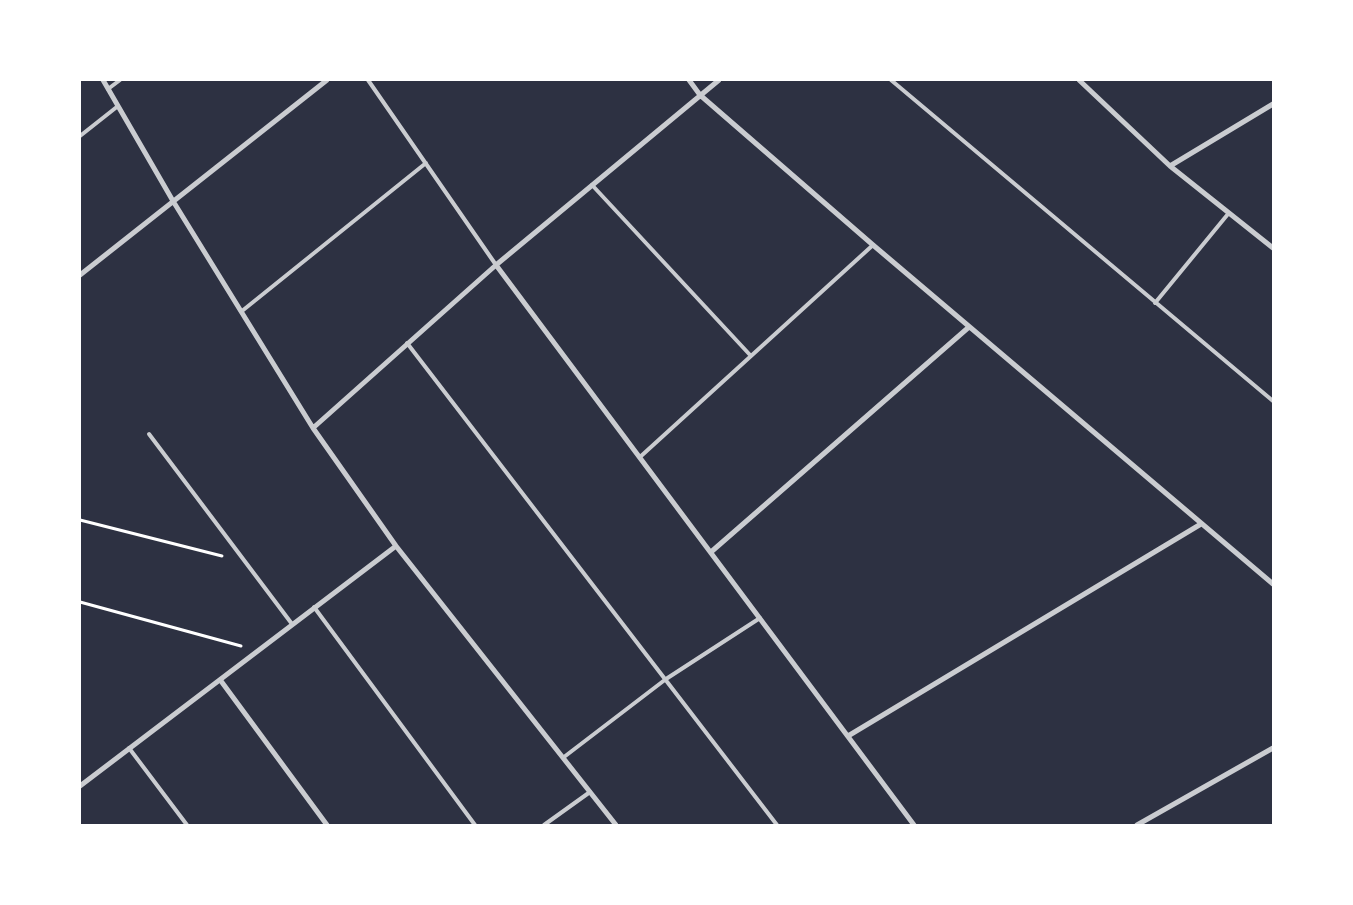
<!DOCTYPE html>
<html>
<head>
<meta charset="utf-8">
<style>
  body { margin:0 }
  #map { position:relative; width:1353px; height:905px; overflow:hidden; background:#2d3142; font-family:Jost,sans-serif }
  canvas { display:block }
  .frame { position:absolute; inset:0; border:81px solid #fff; pointer-events:none }
</style>
</head>
<body>
<div id="map">
<canvas width="1353" height="905"></canvas>
<div class="frame"></div>
</div>
<script>
const context = document.querySelector('canvas').getContext('2d');
context.lineJoin = 'round';
function toPath(rows) {
  const path = new Path2D();
  for (const r of rows) {
    path.moveTo(r[0], r[1]);
    for (let i = 2; i < r.length; i += 2) path.lineTo(r[i], r[i + 1]);
  }
  return path;
}
function trace(path, color, width, dash) {
  context.strokeStyle = color;
  context.lineWidth = width;
  context.lineCap = dash ? 'butt' : 'round';
  context.setLineDash(dash || []);
  context.stroke(path);
}
trace(toPath([
  [80,520,222,556],
  [80,602,241,646]
]), '#fff', 3);
trace(toPath([
  [368,80,496,265],
  [891,80,1273,401],
  [108,89,120,80],
  [80,136,118,106],
  [592,185,751,356],
  [1155,303,1228,214],
  [242,311,426,163],
  [407,343,777,825],
  [149,434,292,624],
  [640,457,873,245],
  [314,607,475,825],
  [129,748,187,825],
  [564,757,666,679,760,618],
  [544,825,590,792]
]), '#caccd0', 4);
trace(toPath([
  [103,80,173,201,313,428,396,546,616,825],
  [689,80,700,95,873,245,1273,584],
  [1079,80,1170,166,1273,248],
  [1170,166,1273,104],
  [496,265,914,825],
  [80,275,327,80],
  [313,428,496,265,719,80],
  [711,552,969,327],
  [221,681,327,825],
  [848,736,1201,524],
  [80,786,396,546],
  [1137,825,1273,748]
]), '#caccd0', 5);
</script>
</body>
</html>
